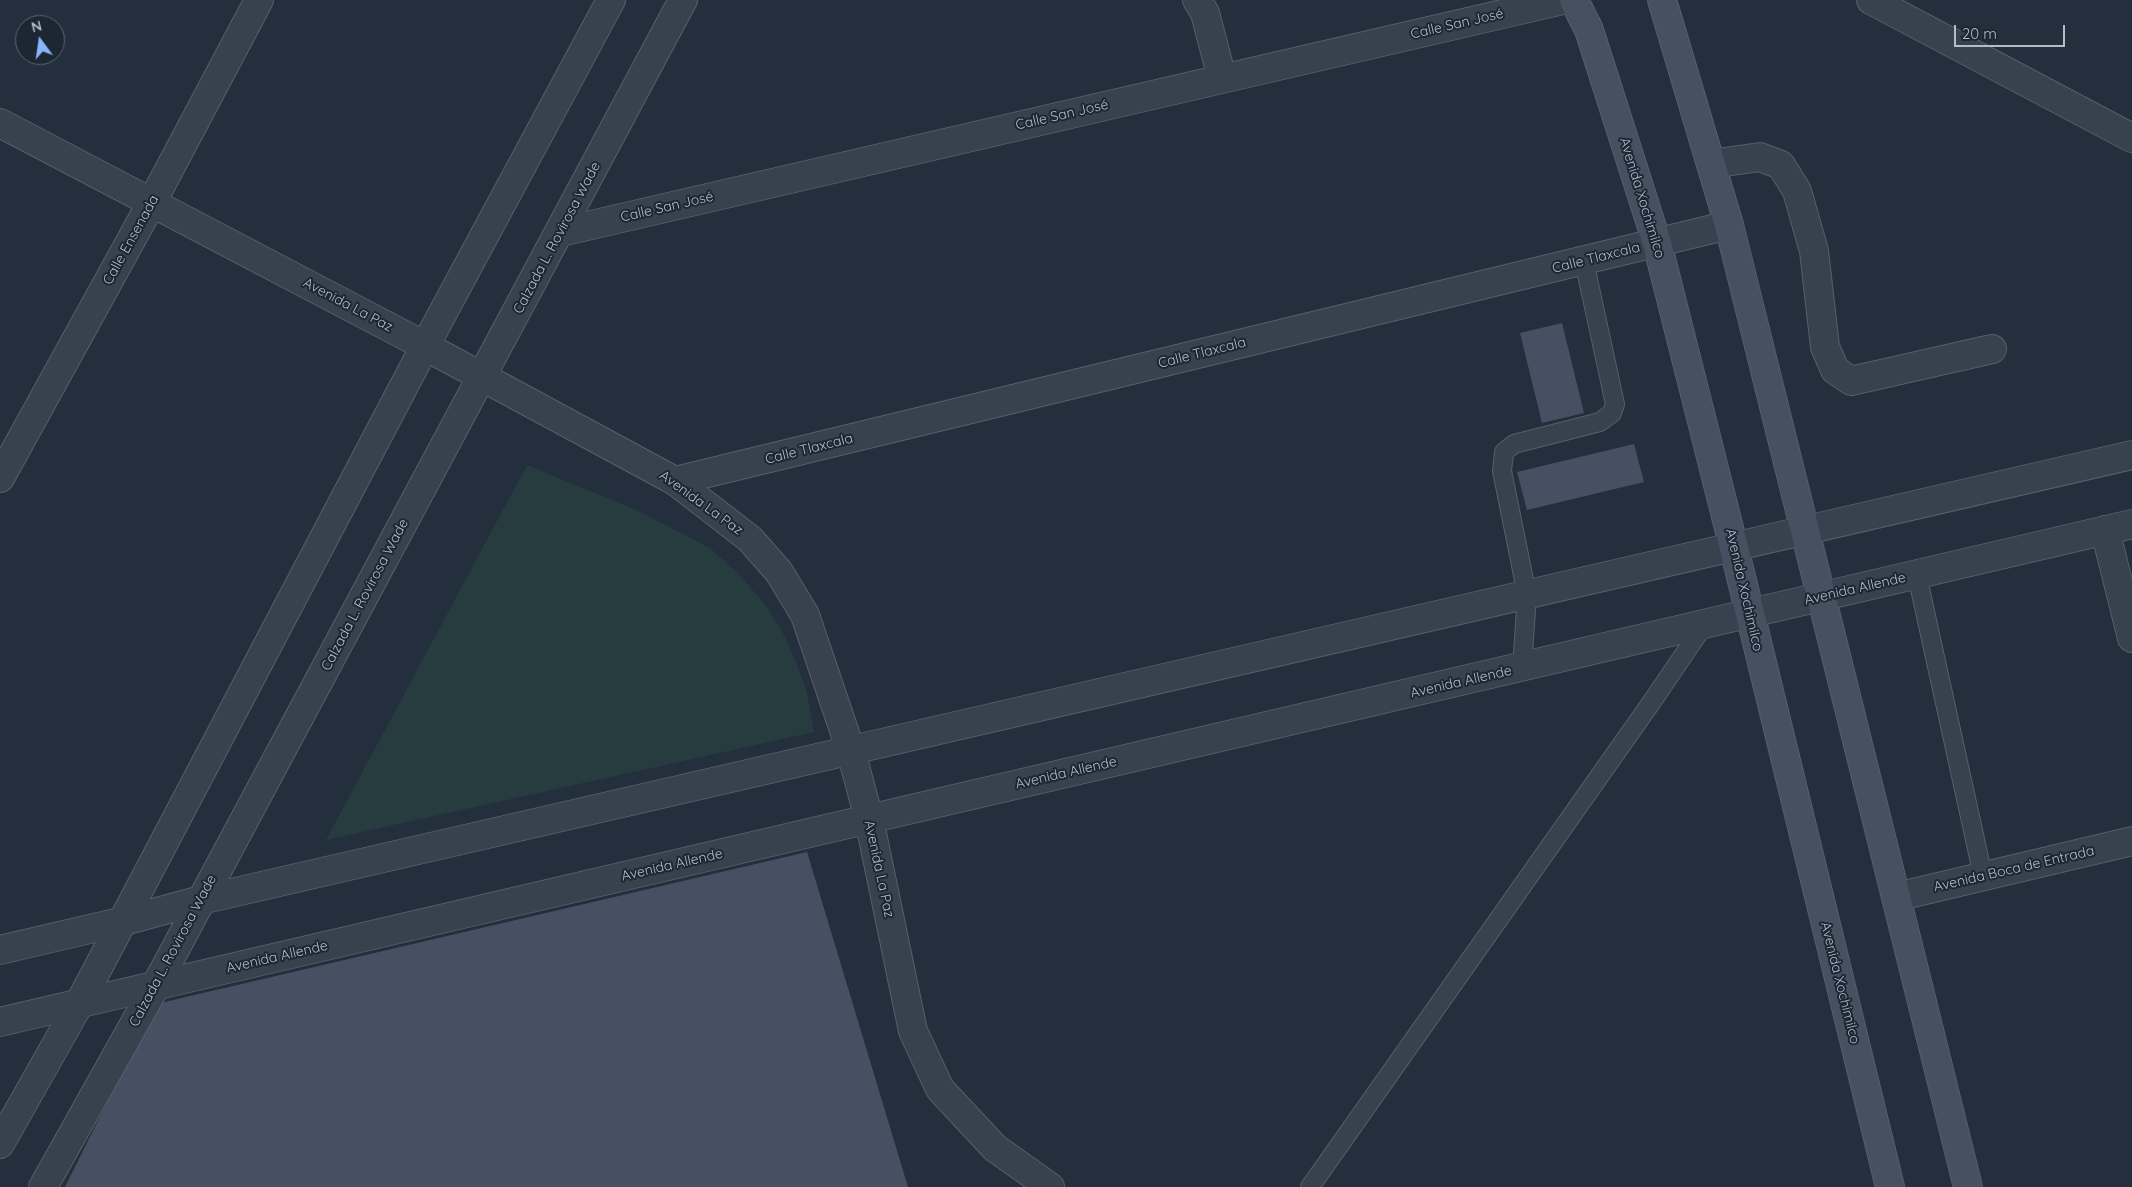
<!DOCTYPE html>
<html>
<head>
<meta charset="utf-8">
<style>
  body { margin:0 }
  #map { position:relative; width:2132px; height:1187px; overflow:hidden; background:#242f3e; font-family:Quicksand,sans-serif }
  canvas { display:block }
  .north { position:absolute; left:15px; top:15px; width:50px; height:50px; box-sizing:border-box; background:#1d2633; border:1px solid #59626f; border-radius:50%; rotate:346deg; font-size:14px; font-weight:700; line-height:20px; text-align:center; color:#b4bcc9 }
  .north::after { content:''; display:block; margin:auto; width:18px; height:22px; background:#8ab4f8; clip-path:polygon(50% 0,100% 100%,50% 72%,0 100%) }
  .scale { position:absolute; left:1954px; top:25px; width:111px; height:22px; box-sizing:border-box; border:2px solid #b4bcc9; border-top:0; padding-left:6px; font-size:15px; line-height:18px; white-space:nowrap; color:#b4bcc9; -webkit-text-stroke:4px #1d2633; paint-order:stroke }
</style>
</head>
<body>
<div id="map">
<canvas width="2132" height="1187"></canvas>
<div class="north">N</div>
<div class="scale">20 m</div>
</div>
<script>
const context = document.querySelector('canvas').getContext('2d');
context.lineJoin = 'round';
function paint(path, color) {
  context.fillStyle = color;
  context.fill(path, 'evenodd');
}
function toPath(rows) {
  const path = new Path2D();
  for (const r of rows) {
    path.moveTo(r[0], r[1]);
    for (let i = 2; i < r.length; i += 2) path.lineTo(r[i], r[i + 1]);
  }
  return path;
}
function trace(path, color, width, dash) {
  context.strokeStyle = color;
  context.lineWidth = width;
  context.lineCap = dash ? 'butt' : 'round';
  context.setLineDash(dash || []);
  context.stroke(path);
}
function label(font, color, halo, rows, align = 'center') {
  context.font = font + ' Quicksand,sans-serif';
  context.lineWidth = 4;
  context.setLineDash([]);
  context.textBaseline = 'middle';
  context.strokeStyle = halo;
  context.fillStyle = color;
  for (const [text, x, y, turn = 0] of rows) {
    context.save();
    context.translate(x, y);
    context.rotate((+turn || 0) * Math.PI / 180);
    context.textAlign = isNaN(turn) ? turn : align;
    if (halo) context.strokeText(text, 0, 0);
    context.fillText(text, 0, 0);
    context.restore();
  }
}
paint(toPath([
  [527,465,634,509,710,548,739,574,763,602,782,631,797,664,807,693,814,732,326,840]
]), '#263c3f');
paint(toPath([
  [1562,323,1584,413,1542,423,1520,333],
  [1634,444,1644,482,1527,510,1517,472],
  [807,852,908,1187,65,1187,156,1004]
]), '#455162');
const service = toPath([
  [1917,575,1983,876],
  [1522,668,1527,595,1502,471,1504,452,1514,444,1600,422,1612,413,1615,404,1584,261],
  [1310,1187,1651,703,1704,625]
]);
const minor = toPath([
  [1197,0,1205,13,1222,78],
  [1871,0,2132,138],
  [0,123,425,346],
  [1711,164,1760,157,1781,165,1797,191,1814,251,1825,347,1835,370,1851,381,1992,349],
  [561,232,1563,0],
  [0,478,152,202,259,0],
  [675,481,1729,225],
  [2105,530,2132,638],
  [1896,897,2132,841],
  [0,1144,79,1004],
  [43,1187,156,985]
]);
const tertiary = toPath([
  [425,346,675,481,750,539,779,572,805,615,851,751,869,819,913,1031,940,1089,995,1148,1050,1187],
  [0,950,124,921,201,900,2132,455],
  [156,985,683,0],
  [79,1004,425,346,611,0],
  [0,1022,2132,524]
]);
const secondary = toPath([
  [1574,0,1589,30,1657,243,1734,548,1890,1187],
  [1662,0,1729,225,1968,1187]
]);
trace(service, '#565f6c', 20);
trace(minor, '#565f6c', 30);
trace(tertiary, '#565f6c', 30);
trace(secondary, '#565f6c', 30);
trace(service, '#38414e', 18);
trace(minor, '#38414e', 28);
trace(tertiary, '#38414e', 28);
trace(secondary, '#465061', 28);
label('14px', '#b4bcc9', '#1d2633', [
  ["Calle San José",1457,24,-13],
  ["Calle San José",1062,115,-13],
  ["Avenida Xochimilco",1642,198,73],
  ["Calle San José",667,207,-13],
  ["Calzada L. Rovirosa Wade",557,238,-62],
  ["Calle Ensenada",131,240,-61],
  ["Calle Tlaxcala",1596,258,-14],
  ["Avenida La Paz",348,305,28],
  ["Calle Tlaxcala",1202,353,-14],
  ["Calle Tlaxcala",809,449,-14],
  ["Avenida La Paz",701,503,36],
  ["Avenida Allende",1855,589,-13],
  ["Avenida Xochimilco",1744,590,77],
  ["Calzada L. Rovirosa Wade",365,595,-62],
  ["Avenida Allende",1461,682,-13],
  ["Avenida Allende",1066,773,-13],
  ["Avenida Allende",672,865,-13],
  ["Avenida La Paz",879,869,78],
  ["Avenida Boca de Entrada",2014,869,-13],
  ["Calzada L. Rovirosa Wade",173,951,-62],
  ["Avenida Allende",277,957,-13],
  ["Avenida Xochimilco",1840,983,76]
]);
</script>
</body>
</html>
